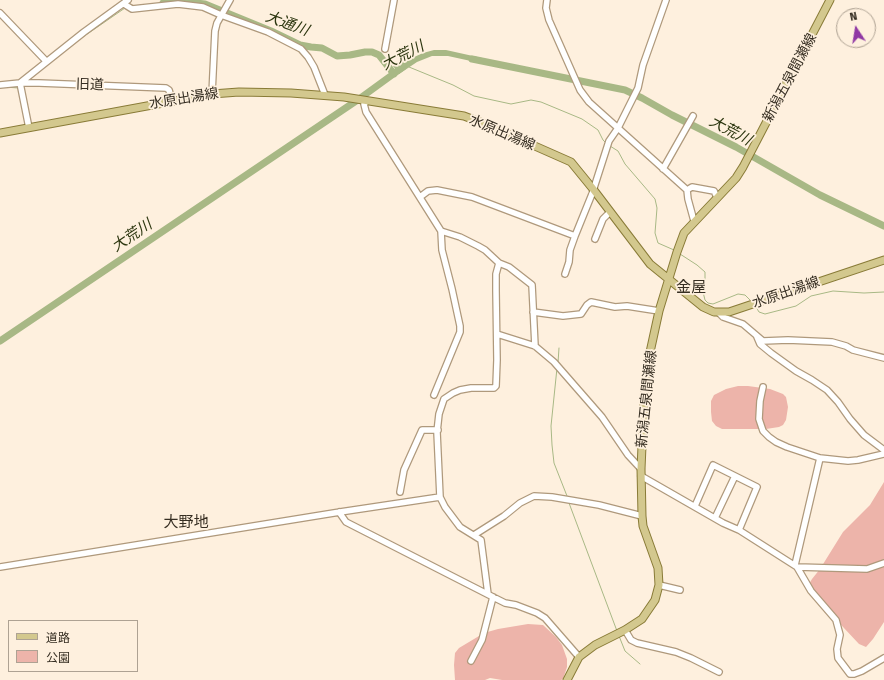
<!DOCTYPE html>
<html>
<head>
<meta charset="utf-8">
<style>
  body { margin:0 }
  #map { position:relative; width:884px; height:680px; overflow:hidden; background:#fef0de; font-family:"Fira Sans","Noto Sans JP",sans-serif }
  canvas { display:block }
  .legend { position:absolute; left:8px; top:620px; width:130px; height:52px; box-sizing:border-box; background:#fef0de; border:1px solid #aea293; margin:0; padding:5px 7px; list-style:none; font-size:12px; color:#362e22 }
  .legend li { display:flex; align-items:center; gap:8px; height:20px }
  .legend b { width:20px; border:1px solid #aea293 }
  .north { position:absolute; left:836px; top:8px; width:40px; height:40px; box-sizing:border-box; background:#fef0de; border:1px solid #aea293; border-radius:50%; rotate:348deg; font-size:11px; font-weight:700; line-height:16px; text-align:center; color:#362e22 }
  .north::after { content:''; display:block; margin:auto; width:14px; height:18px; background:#9038a4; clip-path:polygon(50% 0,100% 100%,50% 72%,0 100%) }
</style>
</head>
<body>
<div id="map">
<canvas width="884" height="680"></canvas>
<ul class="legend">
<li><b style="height:5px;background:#d3c88e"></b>道路</li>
<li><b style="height:11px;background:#edb4aa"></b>公園</li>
</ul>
<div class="north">N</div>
</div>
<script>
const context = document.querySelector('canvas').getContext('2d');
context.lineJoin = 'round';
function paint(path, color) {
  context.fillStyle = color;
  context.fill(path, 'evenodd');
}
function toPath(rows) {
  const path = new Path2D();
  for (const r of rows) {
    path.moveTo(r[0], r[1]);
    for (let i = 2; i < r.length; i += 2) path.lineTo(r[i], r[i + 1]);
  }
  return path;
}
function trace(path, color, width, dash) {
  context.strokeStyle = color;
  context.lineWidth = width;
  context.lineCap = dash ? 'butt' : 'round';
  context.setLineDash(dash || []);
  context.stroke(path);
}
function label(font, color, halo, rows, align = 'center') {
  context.font = font + ' "Fira Sans","Noto Sans JP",sans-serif';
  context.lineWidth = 3.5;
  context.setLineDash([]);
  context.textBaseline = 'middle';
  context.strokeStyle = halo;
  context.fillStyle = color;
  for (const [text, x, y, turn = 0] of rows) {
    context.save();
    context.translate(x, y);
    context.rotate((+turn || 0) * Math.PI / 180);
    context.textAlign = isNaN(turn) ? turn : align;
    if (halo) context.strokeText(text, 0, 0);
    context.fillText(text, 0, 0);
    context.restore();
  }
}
paint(toPath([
  [738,386,748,386,770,389,783,394,786,397,788,407,786,420,783,425,779,427,766,429,722,429,716,426,712,421,711,412,711,401,714,395,726,389],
  [884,482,884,622,873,639,866,647,859,644,812,594,809,584,812,579,820,569,843,532,870,505],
  [528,624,543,625,556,637,562,645,567,659,567,667,563,679,561,680,502,680,490,678,485,680,455,680,454,665,455,653,459,648,484,633,498,629]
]), '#edb4aa');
paint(toPath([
  [434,50,446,50,482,58,480,63,448,56,432,56,417,62,399,74,393,66,411,57,412,58,423,53]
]), '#a8b885');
trace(toPath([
  [80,39,125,8],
  [409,67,453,85,474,96,511,104,531,100,541,102,582,119,598,130,603,140,606,143],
  [29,81,34,76],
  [4,87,19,88],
  [610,146,618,151,625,164,655,199,657,208,655,233,658,243,674,250],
  [680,254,697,265,705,272,705,281,702,288,705,300,708,303,713,304,738,294,745,295,752,302],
  [756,307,759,312,765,314,796,306,811,296,833,291,864,293,884,292],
  [558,363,559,348],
  [557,368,551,426,552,445,554,463,567,496],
  [569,503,617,631],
  [619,636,625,651,640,664]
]), '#a8b885', 1);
trace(toPath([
  [163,3,178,1,205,4,271,31,300,45,311,47,322,48,337,56,350,55,365,52,372,52,379,55,394,74],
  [472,59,625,90,642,98,672,115,736,147,820,195,884,226],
  [0,341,359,99,403,67]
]), '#a8b885', 7);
const minor = toPath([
  [547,0,546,8,549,20,580,90,589,102,687,190,688,199,694,221],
  [124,4,132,9,178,4,203,7,221,15,268,32,301,49,308,57,314,67,325,95],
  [0,13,46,61],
  [385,49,394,0],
  [0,85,20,83,39,83,166,88,169,90,172,100],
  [212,94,215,31,217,23,230,0],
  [366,102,364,104,366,112,441,231,442,250,452,289,460,326,460,332,434,395],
  [29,128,20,83,84,32,128,0],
  [663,169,693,116],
  [687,190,692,187,714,191,717,197],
  [420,197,428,191,437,190,472,197,575,236,592,194,609,141,618,128,638,88,643,65,666,0],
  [441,231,460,237,478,246,485,250,499,263,509,267,532,285,535,346],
  [595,239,603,219,610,212],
  [565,274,569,262,570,250,575,236],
  [533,312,563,316,581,314,587,305,591,302,615,307,627,306,659,311],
  [719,313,723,317,743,324,763,341,788,340,832,342,846,346,853,350,884,358],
  [497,334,535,346,554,362,602,417,628,455,641,469],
  [757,337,760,344,771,353,796,371,812,380,827,390,838,402,850,419,864,435,884,450],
  [763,387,760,401,759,419,763,431,769,437,776,442,787,447,820,458],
  [641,476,723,523,739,530,797,567,867,569,884,563],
  [400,492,404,470,422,430,438,430],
  [695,506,713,465,757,487,739,530],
  [339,512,346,522,493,597,505,603,516,605,537,613,545,618,579,657],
  [715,518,735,476],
  [474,535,504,516,520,503,534,496,552,497,599,505,642,516],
  [795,565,820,458,848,461,858,460,884,454],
  [0,567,340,512,440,497],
  [797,567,811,591,836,620,840,635,837,649,838,658,850,674,854,674,862,671,884,658],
  [659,585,680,590],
  [488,594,481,540,460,527,445,507,440,497,437,432,439,414,444,399,453,393,460,390,471,388,494,388,496,386,497,360,496,291,496,274,499,263],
  [625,630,631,640,637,643,676,652,691,658,719,672],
  [471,661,482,640,493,597]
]);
const major = toPath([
  [0,133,212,94,239,92,291,93,344,97,464,116,485,124,571,162,593,189,650,264,703,307,714,312,729,312,884,260],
  [567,680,579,657,595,645,625,630,642,619,655,600,659,585,658,568,643,526,642,516,641,469,644,399,647,366,659,311,677,252,684,233,736,178,743,167,830,0]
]);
trace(minor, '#af997c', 8);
trace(major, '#897b37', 9);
trace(minor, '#fff', 5.5);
trace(major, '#d3c88e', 7);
label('14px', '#362e22', '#fef0de', [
  ["新潟五泉間瀬線",790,78,-62],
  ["旧道",90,85,2],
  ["水原出湯線",184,99,-9],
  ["水原出湯線",502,133,23],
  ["水原出湯線",786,293,-19],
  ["新潟五泉間瀬線",647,399,-84]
]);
label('italic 15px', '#2c360f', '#fef0de', [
  ["大通川",287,24,20],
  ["大荒川",403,56,-27],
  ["大荒川",730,131,28],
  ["大荒川",132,236,-34]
]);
label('15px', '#362e22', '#fef0de', [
  ["金屋",691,288],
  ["大野地",186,523]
]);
</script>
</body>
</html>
